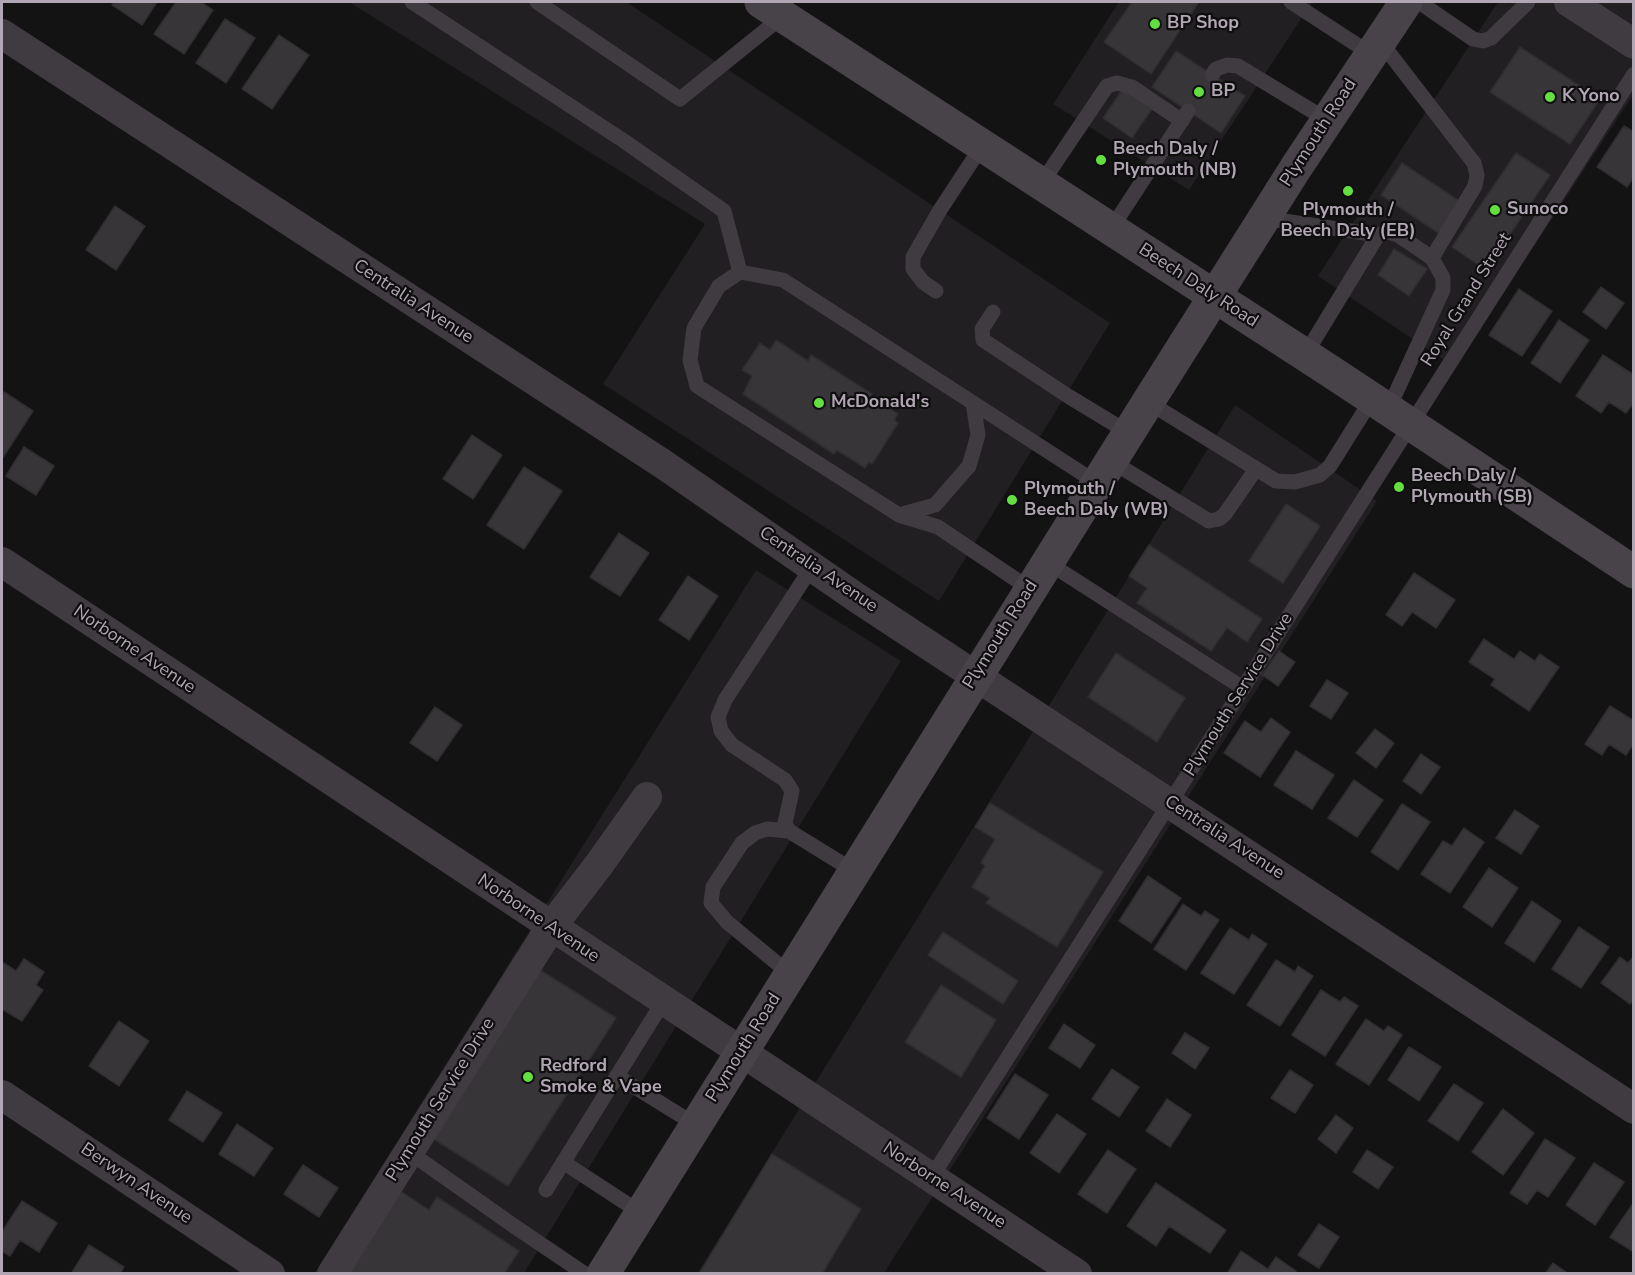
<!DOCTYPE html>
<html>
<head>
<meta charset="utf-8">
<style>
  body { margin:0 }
  #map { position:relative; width:1635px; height:1275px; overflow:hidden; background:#141314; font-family:"Nunito Sans",sans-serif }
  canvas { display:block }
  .frame { position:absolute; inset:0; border:3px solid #b1a6b3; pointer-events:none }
</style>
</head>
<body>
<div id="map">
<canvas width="1635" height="1275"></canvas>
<div class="frame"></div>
</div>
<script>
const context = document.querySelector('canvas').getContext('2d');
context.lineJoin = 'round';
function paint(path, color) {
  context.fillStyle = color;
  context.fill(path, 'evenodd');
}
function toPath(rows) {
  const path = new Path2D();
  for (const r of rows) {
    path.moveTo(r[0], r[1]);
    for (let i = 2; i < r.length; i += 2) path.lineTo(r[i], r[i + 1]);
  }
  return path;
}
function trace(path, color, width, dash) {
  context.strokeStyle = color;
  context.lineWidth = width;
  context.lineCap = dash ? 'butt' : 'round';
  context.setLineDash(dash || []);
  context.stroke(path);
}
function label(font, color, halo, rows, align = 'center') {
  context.font = font + ' "Nunito Sans",sans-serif';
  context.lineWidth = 4.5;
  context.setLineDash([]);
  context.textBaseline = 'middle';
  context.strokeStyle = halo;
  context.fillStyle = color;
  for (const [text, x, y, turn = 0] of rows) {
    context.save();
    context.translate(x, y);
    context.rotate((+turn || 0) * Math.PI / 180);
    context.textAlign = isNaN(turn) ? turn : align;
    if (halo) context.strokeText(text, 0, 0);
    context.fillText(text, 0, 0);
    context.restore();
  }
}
paint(toPath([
  [349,2,626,2,1110,323,939,601,603,384,705,224],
  [1119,2,1312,2,1189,190,1053,104],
  [1498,2,1633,2,1633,95,1455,367,1318,276],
  [1235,405,1377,501,884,1273,697,1274],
  [756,570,901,661,524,1273,314,1274]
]), '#211f21');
const building = toPath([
  [114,2,157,2,142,25,112,5,114,2],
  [176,2,201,2,213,10,184,54,154,34,176,2],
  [1132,2,1199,2,1151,74,1104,42,1132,2],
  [225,19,255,38,226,83,196,63,225,19],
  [279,35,309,55,272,109,242,89,279,35],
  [1520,47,1600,99,1570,144,1490,92,1520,47],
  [1176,51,1245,96,1221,133,1152,87,1176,51],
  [1123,89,1152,109,1132,138,1103,118,1123,89],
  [1624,126,1634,132,1634,176,1627,187,1597,167,1624,126],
  [1516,153,1550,175,1486,270,1452,247,1516,153],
  [1402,163,1461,202,1440,234,1381,195,1402,163],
  [115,206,145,226,116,270,86,250,115,206],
  [1394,249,1427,269,1409,296,1378,275,1394,249],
  [1601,287,1624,303,1606,329,1583,312,1601,287],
  [1519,289,1552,311,1522,356,1489,335,1519,289],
  [1559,320,1589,340,1560,383,1531,363,1559,320],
  [776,340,808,361,811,355,872,394,871,396,898,414,894,420,898,423,872,464,869,462,865,468,837,450,834,454,743,394,752,376,742,370,760,343,770,350,776,340],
  [1603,355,1634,375,1634,402,1626,413,1609,402,1601,413,1576,396,1603,355],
  [4,392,33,411,2,459,2,395,4,392],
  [472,435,502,455,473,499,443,479,472,435],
  [24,447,54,466,36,495,6,476,24,447],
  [524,467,562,491,524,549,487,525,524,467],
  [1286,504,1320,526,1283,583,1249,561,1286,504],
  [619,533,649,553,620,596,590,577,619,533],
  [1149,545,1262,619,1247,642,1227,628,1211,651,1137,603,1147,588,1129,576,1149,545],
  [1414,573,1455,600,1436,628,1412,612,1402,626,1386,615,1414,573],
  [688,576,718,596,689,640,659,620,688,576],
  [1484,639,1514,659,1520,651,1535,661,1540,654,1559,667,1529,711,1491,685,1495,679,1469,662,1484,639],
  [1279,651,1295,662,1278,686,1262,675,1279,651],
  [1116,653,1185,698,1157,742,1088,697,1116,653],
  [1327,680,1348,693,1331,719,1310,706,1327,680],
  [1610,706,1634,721,1634,743,1626,755,1609,744,1602,755,1585,744,1610,706],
  [435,707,462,725,437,761,410,743,435,707],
  [1271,718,1290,732,1260,777,1224,753,1245,721,1261,732,1271,718],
  [1375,729,1394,743,1376,768,1356,753,1375,729],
  [1296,751,1334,775,1312,809,1274,785,1296,751],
  [1421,754,1440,767,1421,794,1403,781,1421,754],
  [1354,780,1383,800,1357,837,1328,818,1354,780],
  [990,803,1103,872,1057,947,986,903,990,898,972,887,985,866,981,863,995,839,975,827,990,803],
  [1402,804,1430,822,1398,870,1371,852,1402,804],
  [1515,810,1539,826,1521,854,1496,838,1515,810],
  [1464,828,1484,842,1450,893,1421,874,1443,841,1452,846,1464,828],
  [1489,868,1518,888,1492,927,1463,907,1489,868],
  [1148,876,1181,898,1151,943,1119,921,1148,876],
  [1532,901,1561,921,1534,962,1505,943,1532,901],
  [1183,904,1201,916,1205,911,1219,920,1186,970,1154,949,1183,904],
  [1579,927,1609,947,1581,988,1552,969,1579,927],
  [1230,928,1249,940,1252,934,1267,944,1234,994,1201,973,1230,928],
  [943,932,1018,981,1003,1004,928,955,943,932],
  [1634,956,1634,1000,1630,1004,1601,983,1620,957,1628,963,1634,956],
  [24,959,44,972,36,985,43,990,22,1021,2,1009,2,962,16,971,24,959],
  [1276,960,1295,972,1298,966,1313,976,1280,1026,1247,1005,1276,960],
  [537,968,616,1018,508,1186,429,1136,537,968],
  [941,985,996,1020,961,1077,905,1042,941,985],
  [1321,990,1340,1002,1344,997,1358,1006,1325,1056,1292,1035,1321,990],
  [1366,1019,1384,1031,1388,1026,1402,1035,1369,1085,1336,1064,1366,1019],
  [119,1021,149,1041,119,1086,89,1066,119,1021],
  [1064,1024,1095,1045,1080,1068,1049,1048,1064,1024],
  [1185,1033,1209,1048,1195,1069,1172,1053,1185,1033],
  [1409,1047,1441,1067,1419,1101,1388,1080,1409,1047],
  [1112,1069,1139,1087,1119,1117,1092,1099,1112,1069],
  [1290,1070,1313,1085,1295,1113,1271,1098,1290,1070],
  [1015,1074,1048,1095,1019,1139,987,1118,1015,1074],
  [1454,1084,1483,1103,1458,1141,1428,1121,1454,1084],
  [187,1091,222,1113,203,1142,169,1120,187,1091],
  [1167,1099,1191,1115,1170,1147,1146,1131,1167,1099],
  [1503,1109,1534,1133,1503,1175,1472,1152,1503,1109],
  [1057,1114,1086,1134,1059,1173,1030,1153,1057,1114],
  [1336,1115,1353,1128,1336,1153,1318,1139,1336,1115],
  [237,1124,273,1148,254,1176,219,1154,237,1124],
  [1545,1139,1575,1158,1548,1197,1537,1190,1527,1204,1510,1193,1545,1139],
  [1108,1150,1136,1169,1107,1213,1078,1194,1108,1150],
  [1367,1150,1393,1167,1378,1189,1353,1172,1367,1150],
  [772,1154,861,1209,822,1274,699,1274,772,1154],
  [1594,1163,1624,1182,1595,1225,1566,1205,1594,1163],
  [303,1165,338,1188,319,1217,284,1194,303,1165],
  [1156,1183,1226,1230,1210,1253,1169,1226,1156,1246,1127,1226,1156,1183],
  [399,1190,429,1210,437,1197,519,1251,504,1274,345,1274,399,1190],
  [22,1201,57,1223,39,1252,20,1240,10,1256,2,1251,2,1232,22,1201],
  [1634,1202,1634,1252,1610,1237,1634,1202],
  [1319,1224,1339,1237,1319,1268,1298,1255,1319,1224],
  [89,1245,124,1267,120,1274,71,1274,89,1245],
  [1241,1251,1268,1269,1276,1257,1296,1271,1294,1274,1227,1274,1241,1251],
  [1553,1263,1569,1274,1545,1274,1553,1263]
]);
paint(building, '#383539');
trace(building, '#302d30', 1.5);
trace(toPath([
  [412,2,624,141,724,211,740,272],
  [537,2,680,99,783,16],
  [1291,2,1371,54],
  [1419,2,1473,39,1483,41,1491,38,1528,2],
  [1380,41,1474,163,1477,175,1475,186,1432,258],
  [1212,75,1216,69,1227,65,1238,66,1327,120],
  [1041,184,1107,86,1117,83,1132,87,1182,121],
  [1264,218,1378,235],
  [1111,229,1188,111],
  [936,291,923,282,913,269,913,257,940,210,982,146],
  [993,312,982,329,983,340,1068,396,1129,433],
  [1305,355,1378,235,1388,232,1398,235,1432,258,1443,278,1443,290,1388,410],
  [1148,402,1276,481,1295,482,1320,475,1330,466,1372,399],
  [1111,461,1209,521,1219,519,1225,514,1256,469],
  [899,515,935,505,969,466,978,435,973,403],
  [1047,562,1243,688],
  [1030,589,938,527,899,515,697,386,690,360,694,328,719,286,740,272,783,280,1097,483],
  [789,831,785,823,792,791,785,780,732,745,721,731,718,717,725,700,812,567],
  [790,974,727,922,711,903,713,887,742,843,755,833,767,829,789,831,854,871],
  [617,1076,696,1125],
  [409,1152,514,1226,585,1274],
  [563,1162,641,1213],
  [931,1178,1634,74],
  [546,1190,663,1002]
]), '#403b40', 15);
trace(toPath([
  [1569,2,1634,44],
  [2,34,663,464,857,598,1634,1109],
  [2,562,1077,1274],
  [2,1095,270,1274],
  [332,1274,551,927,598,866,647,797]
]), '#403b40', 30);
trace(toPath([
  [761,2,1330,371,1634,572],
  [603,1274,1148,402,1297,166,1406,2]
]), '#484349', 33);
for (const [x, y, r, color] of [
  [1155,24,6,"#63e040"],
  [1199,92,6,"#63e040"],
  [1550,97,6,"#63e040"],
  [1101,160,6,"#63e040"],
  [1348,191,6,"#63e040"],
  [1495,210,6,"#63e040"],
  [819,403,6,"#63e040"],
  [1399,487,6,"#63e040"],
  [1012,500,6,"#63e040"],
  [528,1077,6,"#63e040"]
]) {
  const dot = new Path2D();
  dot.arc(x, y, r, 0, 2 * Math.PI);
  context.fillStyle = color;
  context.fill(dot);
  trace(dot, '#0f0e0f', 2);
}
label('bold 18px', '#b1a6b3', '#0f0e0f', [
  ["BP Shop",1167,24],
  ["BP",1211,92],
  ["K Yono",1562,97],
  ["Beech Daly /",1113,150],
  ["Plymouth (NB)",1113,171],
  ["Sunoco",1507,210],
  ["Plymouth /",1348,211,"center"],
  ["Beech Daly (EB)",1348,232,"center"],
  ["McDonald's",831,403],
  ["Beech Daly /",1411,477],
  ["Plymouth (SB)",1411,498],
  ["Plymouth /",1024,490],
  ["Beech Daly (WB)",1024,511],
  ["Redford",540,1067],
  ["Smoke & Vape",540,1088]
], 'left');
label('18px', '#b1a6b3', '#0f0e0f', [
  ["Plymouth Road",1319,133,-57],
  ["Beech Daly Road",1198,286,33],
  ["Royal Grand Street",1467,300,-58],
  ["Centralia Avenue",413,302,33],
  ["Centralia Avenue",818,570,34],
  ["Plymouth Road",1001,635,-58],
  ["Norborne Avenue",134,650,34],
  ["Plymouth Service Drive",1239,695,-58],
  ["Centralia Avenue",1224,838,33],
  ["Norborne Avenue",538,919,34],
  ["Plymouth Road",744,1048,-58],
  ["Plymouth Service Drive",441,1100,-58],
  ["Berwyn Avenue",136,1184,34],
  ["Norborne Avenue",944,1186,33]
]);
</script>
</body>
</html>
